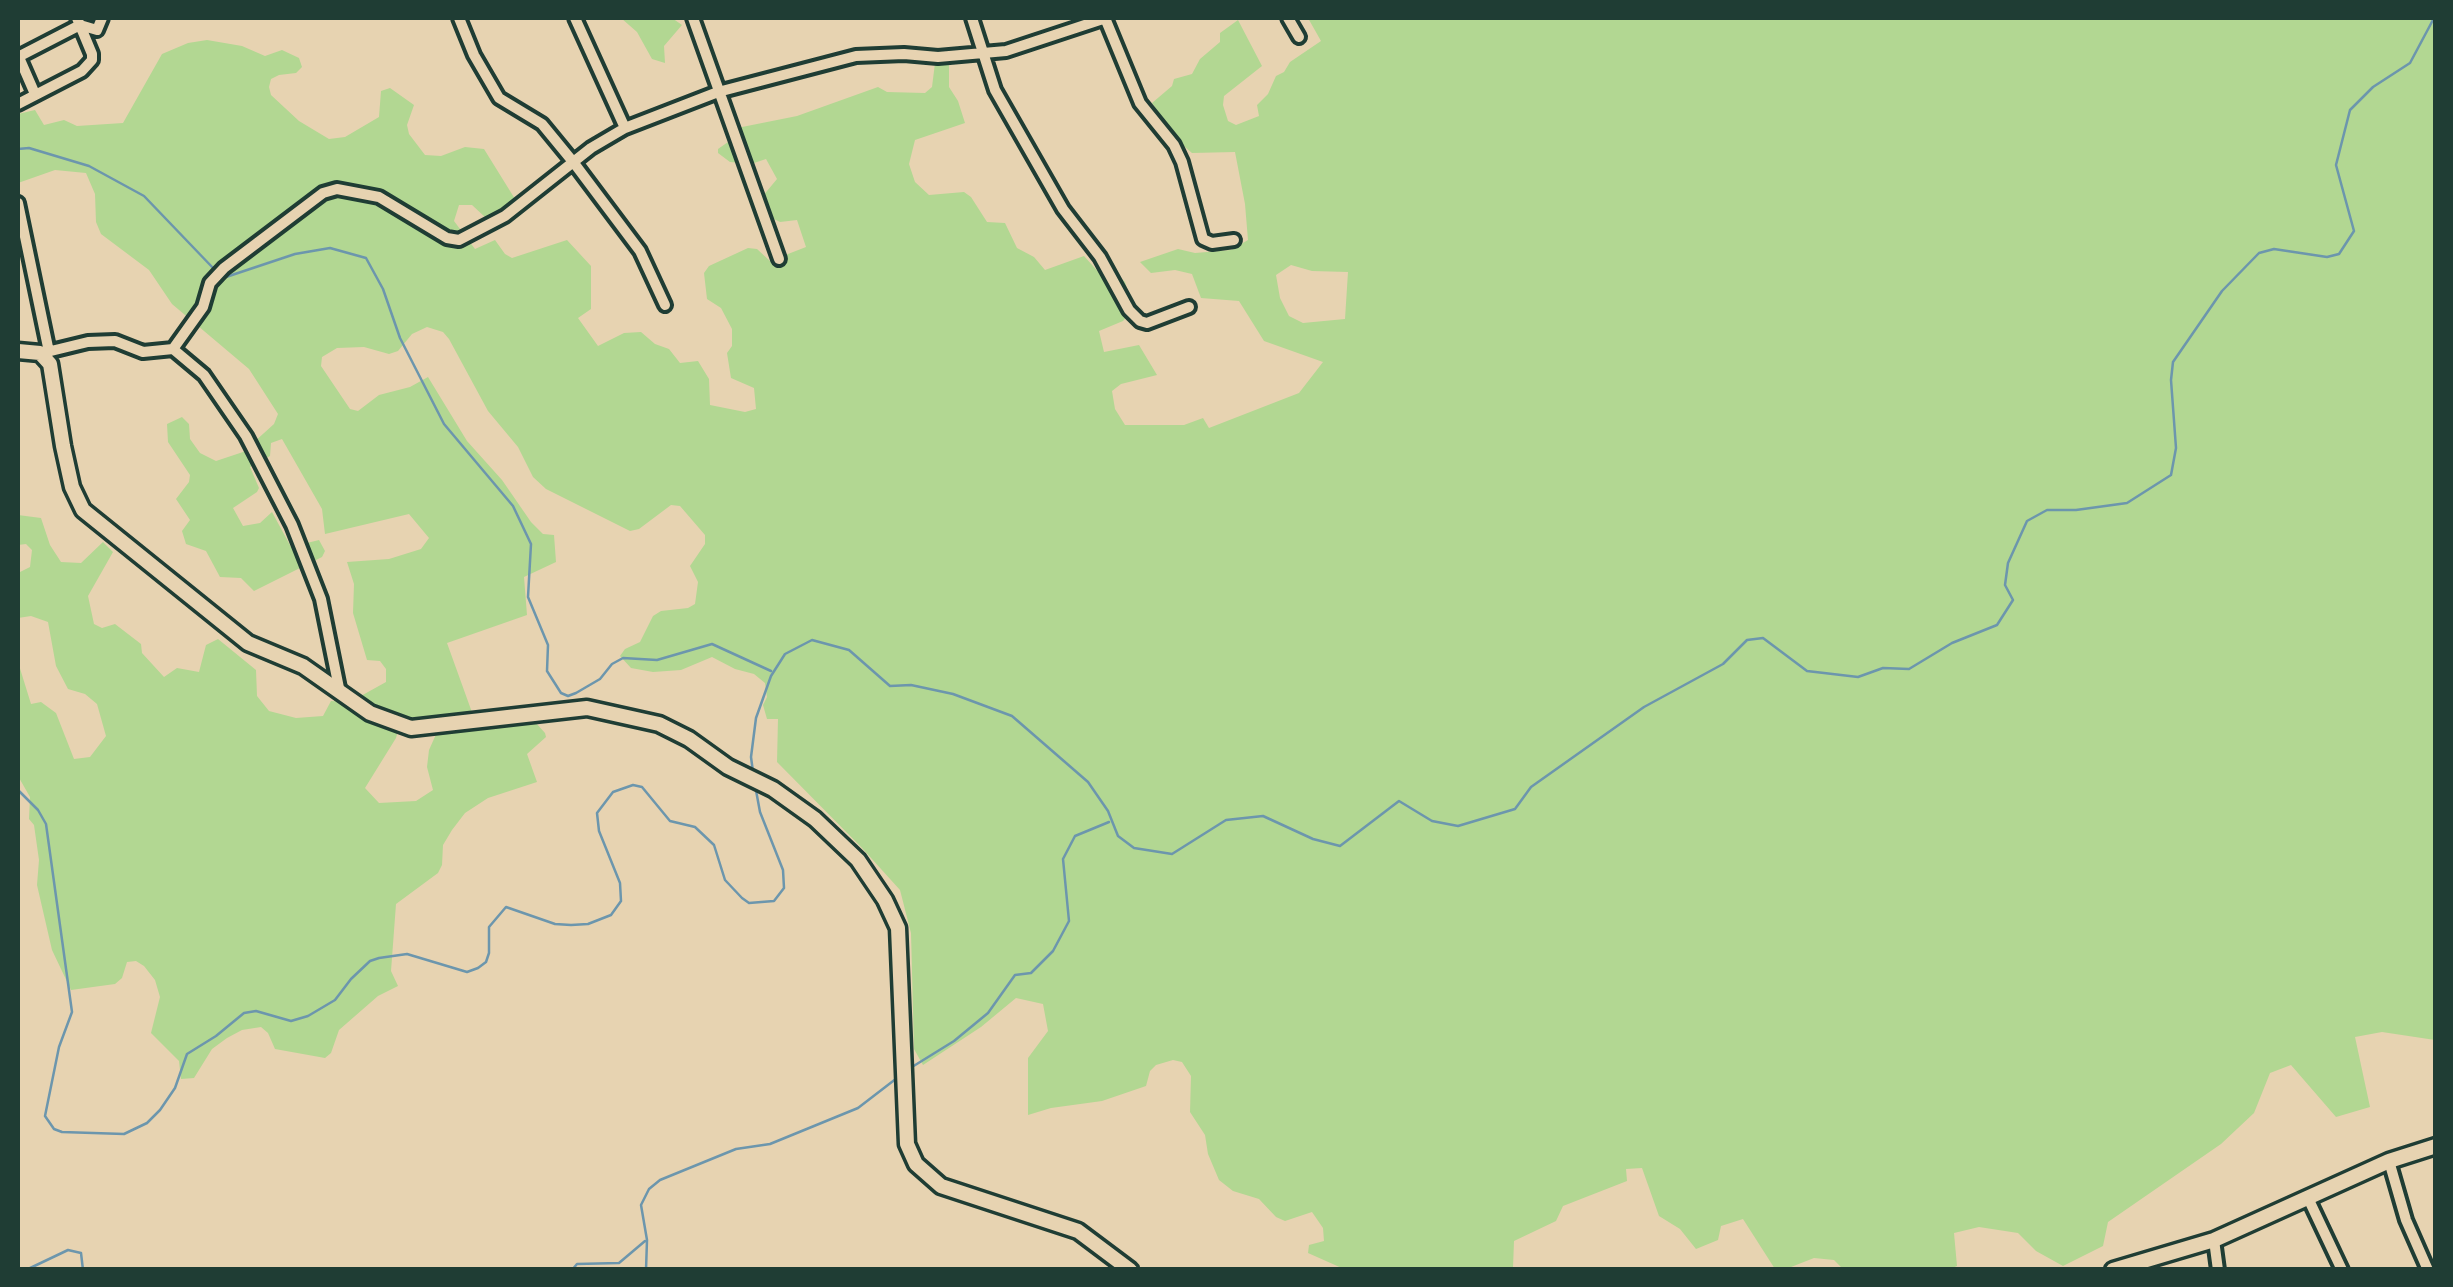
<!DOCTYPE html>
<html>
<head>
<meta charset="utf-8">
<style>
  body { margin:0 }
  #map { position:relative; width:2453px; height:1287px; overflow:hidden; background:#e7d3b1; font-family:Mynerve,sans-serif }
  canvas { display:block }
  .frame { position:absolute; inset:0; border:20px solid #1f3d34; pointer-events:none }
</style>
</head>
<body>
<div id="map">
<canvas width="2453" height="1287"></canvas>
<div class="frame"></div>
</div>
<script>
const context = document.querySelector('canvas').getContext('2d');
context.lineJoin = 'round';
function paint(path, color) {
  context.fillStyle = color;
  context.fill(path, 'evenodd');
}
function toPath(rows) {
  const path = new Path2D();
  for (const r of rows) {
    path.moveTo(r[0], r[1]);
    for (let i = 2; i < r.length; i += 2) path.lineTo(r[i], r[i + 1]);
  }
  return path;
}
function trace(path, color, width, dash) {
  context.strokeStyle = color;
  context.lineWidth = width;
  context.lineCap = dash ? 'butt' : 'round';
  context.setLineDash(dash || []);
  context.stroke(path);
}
paint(toPath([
  [621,18,672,18,682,25,664,46,665,63,652,59,637,32],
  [1308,18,2435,18,2435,1040,2382,1032,2355,1037,2370,1107,2336,1117,2291,1065,2270,1073,2254,1113,2221,1144,2108,1222,2103,1246,2063,1266,2036,1251,2018,1233,1979,1227,1954,1233,1957,1266,1950,1269,1843,1269,1834,1260,1814,1258,1786,1269,1775,1269,1743,1219,1721,1226,1718,1240,1696,1249,1680,1229,1659,1216,1642,1168,1626,1169,1627,1181,1563,1206,1556,1221,1514,1241,1513,1268,1509,1269,1344,1269,1308,1253,1309,1245,1324,1241,1323,1228,1312,1212,1285,1221,1276,1217,1259,1199,1233,1191,1219,1180,1208,1154,1205,1135,1190,1112,1191,1076,1182,1062,1173,1060,1156,1065,1150,1071,1146,1086,1102,1101,1051,1108,1028,1115,1028,1058,1048,1031,1043,1004,1016,998,981,1027,923,1065,914,1049,911,933,900,890,862,848,777,762,778,719,767,719,763,705,767,697,765,683,754,674,735,669,712,657,681,670,653,672,631,668,620,656,625,649,640,642,653,616,661,611,688,608,695,604,698,582,690,566,705,544,705,535,680,506,671,505,639,529,630,531,546,489,533,477,518,447,488,411,449,339,443,332,427,327,412,334,398,351,389,354,364,347,337,348,322,357,321,366,350,409,358,411,379,395,410,387,428,377,467,441,502,480,531,522,543,534,554,535,556,562,524,577,527,615,447,643,478,729,536,723,545,733,546,737,527,754,537,782,488,798,465,813,452,830,443,845,442,865,438,873,396,904,391,971,398,986,378,996,339,1030,331,1053,325,1058,275,1049,268,1033,261,1027,242,1030,227,1038,212,1049,194,1078,181,1079,179,1061,151,1033,160,997,155,980,144,966,136,961,127,962,122,978,115,984,71,990,52,950,37,885,39,860,34,825,29,819,30,797,18,776,18,662,31,704,41,702,56,713,74,759,90,757,106,736,97,704,85,694,68,689,56,666,48,622,31,616,18,618,18,573,30,567,32,550,26,544,18,545,18,515,41,518,50,545,61,562,81,563,103,542,113,552,88,596,94,624,102,628,115,624,141,644,142,653,164,677,177,668,199,672,206,645,218,639,256,670,257,696,269,711,296,718,323,716,331,701,350,702,386,682,386,669,380,661,367,660,353,613,354,584,347,562,389,559,421,549,429,538,409,514,325,534,322,509,282,439,271,443,270,456,250,467,259,488,257,492,233,508,243,526,260,523,272,512,291,547,319,540,325,551,322,557,254,591,241,578,220,577,206,551,186,544,182,531,190,520,176,499,189,482,190,475,168,442,167,424,182,417,189,424,190,439,200,453,216,461,243,452,274,424,278,414,249,369,172,304,149,270,101,234,96,222,95,194,86,173,55,170,18,183,18,114,35,110,44,125,64,120,77,126,123,123,162,54,188,43,207,40,242,46,265,56,282,50,299,58,302,67,296,73,279,75,271,79,269,87,271,95,299,121,329,139,345,137,379,117,381,91,390,88,414,105,407,125,409,134,425,155,441,156,465,147,484,149,515,199,486,218,472,205,459,205,454,221,475,249,495,240,505,254,512,258,567,240,591,266,591,309,578,318,598,346,624,333,641,332,655,344,669,349,680,363,698,361,709,379,710,405,745,412,756,409,754,388,731,378,727,353,732,346,732,329,721,308,707,299,704,273,709,266,748,248,757,249,770,261,806,247,797,220,780,222,770,217,762,197,777,179,766,159,751,164,730,162,718,153,718,149,728,142,729,134,742,127,797,116,878,87,887,92,925,93,932,87,935,63,949,63,949,87,958,101,965,123,915,140,909,164,915,182,929,195,964,192,971,197,987,222,1005,223,1017,248,1034,257,1045,270,1084,256,1102,276,1116,273,1125,282,1131,302,1137,305,1123,321,1099,331,1104,352,1139,345,1157,375,1121,384,1112,391,1115,409,1125,425,1184,425,1203,418,1209,428,1299,393,1323,362,1264,341,1239,301,1201,298,1192,274,1175,270,1151,273,1140,262,1178,249,1195,253,1231,250,1248,240,1245,204,1235,152,1192,153,1178,141,1152,103,1172,86,1174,79,1192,74,1200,59,1220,42,1220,33,1238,20,1262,66,1224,96,1223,105,1228,121,1236,125,1259,116,1257,105,1268,94,1276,76,1284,72,1290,62,1321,41],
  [1291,265,1312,271,1348,272,1345,319,1303,323,1289,316,1280,298,1276,275],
  [401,720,428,724,442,721,429,750,427,767,433,790,416,801,379,803,365,788,396,738]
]), '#b2d792');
trace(toPath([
  [18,149,29,148,89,166,144,196,214,269],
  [223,278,295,254,330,248,366,258,383,289,400,338,444,424,513,506,531,544,528,597,548,645,547,671,561,693,568,696,576,693,600,679,612,664,623,658,657,660,712,644,771,671],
  [753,772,751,757,756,718,771,676,785,654,812,640,849,650,890,686,911,685,953,694,1012,716,1088,782,1108,811,1118,836,1134,848,1172,854,1226,820,1263,816,1313,839,1340,846,1399,801,1432,821,1458,826,1515,809,1531,787,1644,707,1723,664,1747,640,1763,638,1807,671,1858,677,1883,668,1909,669,1952,643,1997,625,2013,600,2005,585,2008,563,2027,521,2047,510,2076,510,2127,503,2171,475,2176,448,2171,380,2173,362,2222,291,2259,253,2274,249,2327,257,2339,254,2354,231,2336,165,2350,110,2373,87,2410,63,2434,18],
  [18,790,38,810,46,824,72,1012,59,1047,45,1116,54,1129,62,1132,124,1134,147,1123,160,1110,175,1088,187,1054,216,1036,244,1013,256,1011,291,1021,308,1016,335,1000,351,979,370,961,379,958,407,954,467,972,478,968,486,962,489,953,489,927,506,907,555,924,571,925,588,924,611,915,621,901,620,883,599,831,597,813,613,792,633,785,642,787,670,821,695,827,714,845,725,880,742,898,749,903,774,901,784,888,783,870,760,812,755,785],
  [912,1067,954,1041,988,1013,1015,975,1031,973,1053,951,1069,921,1063,859,1075,836,1109,822],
  [26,1270,68,1250,81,1253,83,1270],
  [572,1270,577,1264,619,1263,645,1241],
  [646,1270,647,1240,641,1205,649,1189,660,1180,736,1149,770,1144,858,1108,897,1078]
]), '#6c96ad', 2.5);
const minor = toPath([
  [459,18,474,55,499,98,542,124,574,163,640,251,665,305],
  [575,18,625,128],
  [693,18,779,259],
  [972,18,995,90,1063,209,1100,257,1129,310,1140,321,1147,323,1189,307],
  [1105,18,1140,103,1174,145,1182,162,1203,239,1212,243,1234,240],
  [1288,18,1299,37],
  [18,55,35,94],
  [18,57,80,25,97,30,102,18],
  [18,104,82,71,92,60,92,54,77,18],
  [18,203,49,352],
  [173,349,203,307,210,283,224,268,323,193,337,189,379,197,447,238,459,240,505,216,591,148,625,128,718,92,856,56,904,54,938,57,1006,51,1106,18],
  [51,351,88,342,115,341,143,352,173,349,204,375,246,436,292,525,321,599,340,693],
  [2389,1161,2406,1220,2428,1270],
  [2308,1198,2342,1270],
  [2214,1240,2218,1270]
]);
const secondary = toPath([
  [18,351,40,353,50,364,63,446,72,487,83,510,248,643,303,666,370,713,411,728,587,708,659,724,689,739,728,767,773,789,815,819,858,860,885,900,898,928,907,1144,916,1164,941,1186,1078,1231,1130,1270],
  [2113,1270,2214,1240,2389,1161,2436,1146]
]);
trace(minor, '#1f3d34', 18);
trace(secondary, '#1f3d34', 21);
trace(minor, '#e7d3b1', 10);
trace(secondary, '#e7d3b1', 14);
</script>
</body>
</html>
